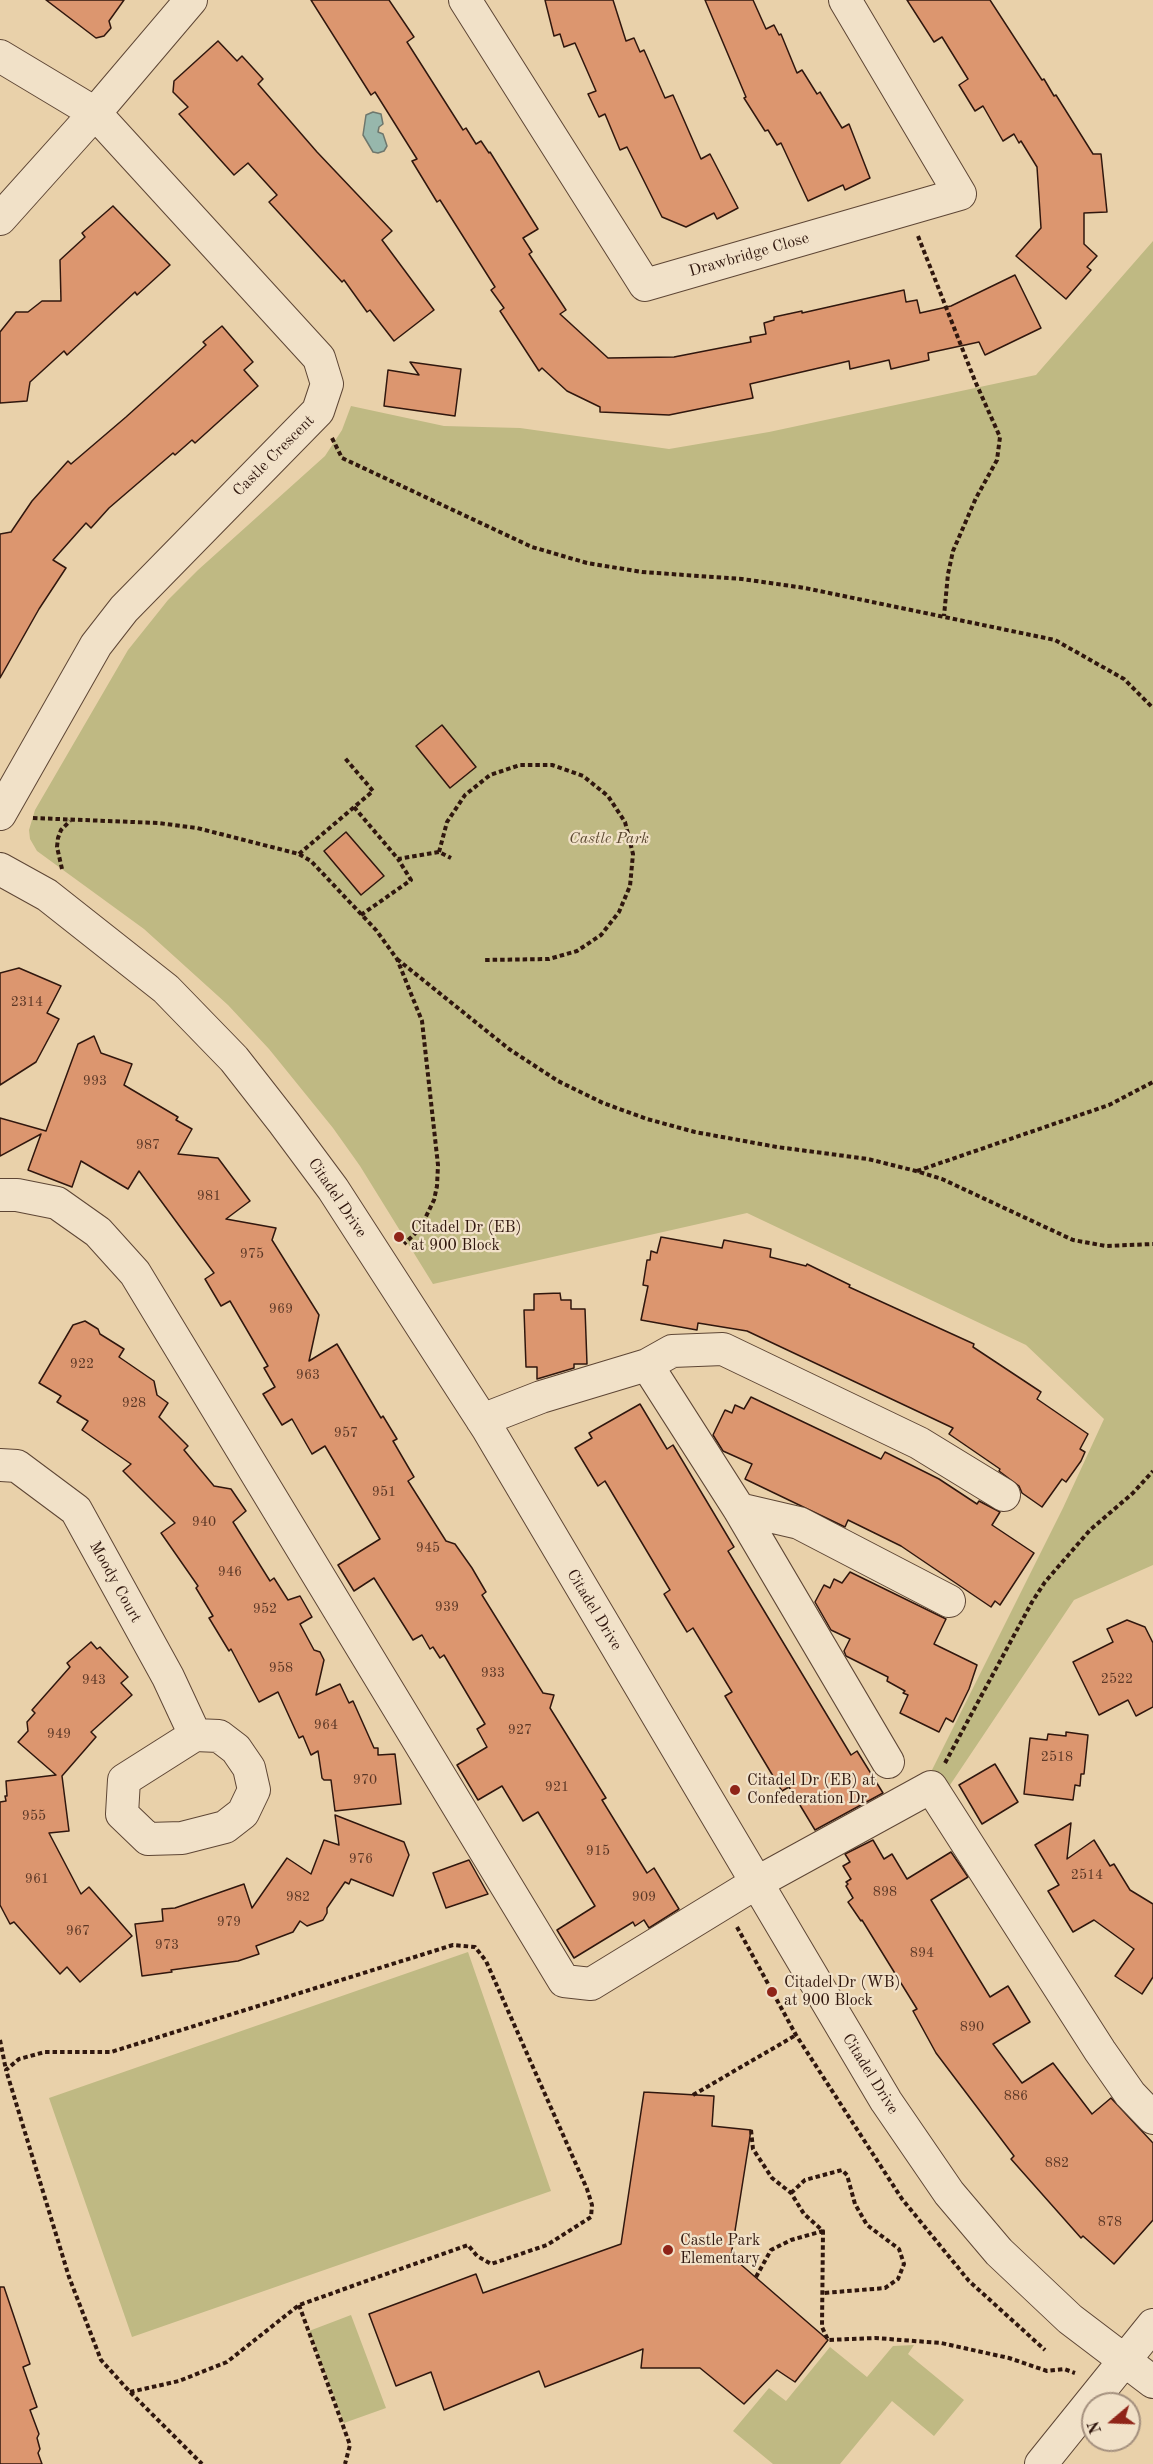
<!DOCTYPE html>
<html>
<head>
<meta charset="utf-8">
<style>
  body { margin:0 }
  #map { position:relative; width:1153px; height:2464px; overflow:hidden; background:#e9d1aa; font-family:"Old Standard TT",serif }
  canvas { display:block }
  .north { position:absolute; left:1081px; top:2392px; width:60px; height:60px; box-sizing:border-box; background:#f1e1c8; border:2px solid #a4907e; border-radius:50%; rotate:251deg; font-size:16px; font-weight:700; line-height:24px; text-align:center; color:#30170e }
  .north::after { content:''; display:block; margin:auto; width:21px; height:27px; background:#8f2418; clip-path:polygon(50% 0,100% 100%,50% 72%,0 100%) }
</style>
</head>
<body>
<div id="map">
<canvas width="1153" height="2464"></canvas>
<div class="north">N</div>
</div>
<script>
const context = document.querySelector('canvas').getContext('2d');
context.lineJoin = 'round';
function paint(path, color) {
  context.fillStyle = color;
  context.fill(path, 'evenodd');
}
function toPath(rows) {
  const path = new Path2D();
  for (const r of rows) {
    path.moveTo(r[0], r[1]);
    for (let i = 2; i < r.length; i += 2) path.lineTo(r[i], r[i + 1]);
  }
  return path;
}
function trace(path, color, width, dash) {
  context.strokeStyle = color;
  context.lineWidth = width;
  context.lineCap = dash ? 'butt' : 'round';
  context.setLineDash(dash || []);
  context.stroke(path);
}
function label(font, color, halo, rows, align = 'center') {
  context.font = font + ' "Old Standard TT",serif';
  context.lineWidth = 4.5;
  context.setLineDash([]);
  context.textBaseline = 'middle';
  context.strokeStyle = halo;
  context.fillStyle = color;
  for (const [text, x, y, turn = 0] of rows) {
    context.save();
    context.translate(x, y);
    context.rotate((+turn || 0) * Math.PI / 180);
    context.textAlign = isNaN(turn) ? turn : align;
    if (halo) context.strokeText(text, 0, 0);
    context.fillText(text, 0, 0);
    context.restore();
  }
}
paint(toPath([
  [1153,241,1153,1565,1074,1600,950,1785,929,1776,1063,1508,1104,1419,1026,1345,747,1213,433,1284,360,1166,333,1128,269,1049,228,1005,144,929,37,851,30,839,29,830,35,810,128,650,168,600,198,570,325,456,342,430,351,406,444,426,520,428,669,449,769,432,1036,375],
  [468,1952,551,2191,132,2337,49,2098],
  [351,2315,386,2408,344,2423,309,2331],
  [914,2345,908,2354,964,2400,934,2436,892,2401,840,2464,773,2464,733,2431,769,2388,786,2401,830,2347,867,2377,893,2346]
]), '#bfb983');
const water = toPath([
  [373,112,381,114,383,124,379,127,378,132,383,134,387,146,384,151,378,153,373,152,363,135,366,115,373,112]
]);
paint(water, '#97b7ac');
trace(water, '#6e776d', 1.5);
const building = toPath([
  [46,0,124,0,109,21,111,28,104,36,96,38,46,0],
  [311,0,389,0,414,37,407,42,463,130,466,128,476,144,481,141,489,153,490,152,538,229,523,238,532,252,529,254,566,310,560,314,608,358,674,357,751,342,750,337,766,334,764,323,774,320,774,317,802,311,802,313,904,290,906,302,917,300,920,313,951,306,1015,275,1041,328,985,355,979,342,928,353,929,360,925,361,891,369,889,360,850,369,849,361,750,384,753,398,669,415,600,412,600,407,567,391,542,368,539,371,500,311,504,308,491,290,495,287,440,200,437,202,412,161,417,159,375,92,371,95,311,0],
  [545,0,613,0,626,41,634,38,640,52,644,50,665,98,673,95,701,159,710,154,738,208,717,219,714,213,686,227,662,217,627,147,620,150,605,114,599,117,588,94,596,91,575,43,564,47,560,34,554,36,545,0],
  [705,0,753,0,766,29,774,25,779,35,781,34,797,73,802,70,817,94,820,92,842,128,849,124,870,178,845,190,843,185,808,201,781,143,777,145,768,130,765,131,744,98,746,97,705,0],
  [907,0,990,0,1042,80,1044,79,1054,96,1056,95,1093,154,1101,154,1107,212,1084,213,1084,244,1097,256,1087,267,1091,270,1066,299,1016,256,1041,228,1037,167,1021,141,1019,143,1014,134,1003,141,983,106,975,111,959,85,968,79,942,37,934,42,907,0],
  [218,41,237,61,242,56,263,79,258,84,317,152,392,231,382,240,434,310,394,341,370,310,367,312,344,280,342,282,269,202,277,195,248,163,234,175,179,114,188,107,173,92,174,81,218,41],
  [113,206,170,265,137,295,135,292,67,355,64,351,30,382,27,401,0,403,0,332,16,312,28,312,42,301,61,301,60,260,85,237,82,233,113,206],
  [222,326,253,362,244,370,258,386,195,443,192,440,175,455,173,453,109,508,91,528,86,523,53,560,66,568,39,609,0,678,0,534,11,532,32,501,68,461,71,464,126,417,206,345,203,342,222,326],
  [410,362,461,369,455,416,384,406,388,370,419,375,410,362],
  [442,725,476,767,450,788,416,746,442,725],
  [346,832,384,876,361,895,324,851,346,832],
  [19,968,61,986,47,1013,59,1019,36,1062,0,1085,0,973,19,968],
  [94,1036,101,1053,132,1064,124,1085,178,1117,176,1120,192,1129,178,1154,218,1158,250,1201,226,1219,276,1228,272,1240,319,1315,309,1361,337,1344,381,1418,383,1416,397,1439,393,1441,414,1477,408,1481,446,1541,455,1544,472,1568,486,1592,482,1595,543,1693,554,1695,550,1708,606,1798,602,1800,647,1873,654,1868,679,1909,649,1928,644,1920,635,1926,633,1922,574,1958,557,1930,595,1906,538,1812,523,1821,502,1786,478,1800,457,1765,487,1747,477,1729,485,1724,444,1655,440,1658,433,1647,430,1649,422,1635,413,1640,374,1578,354,1591,338,1565,380,1539,325,1446,312,1454,292,1419,282,1425,263,1394,275,1387,264,1368,268,1366,230,1301,221,1306,205,1279,214,1273,139,1171,128,1189,81,1161,72,1187,28,1170,41,1134,0,1156,0,1118,46,1131,78,1044,94,1036],
  [661,1237,722,1248,724,1240,771,1249,770,1257,806,1266,807,1264,850,1285,849,1287,974,1344,973,1347,1041,1392,1037,1399,1088,1434,1080,1449,1085,1452,1081,1461,1066,1482,1062,1479,1042,1507,1022,1493,1019,1486,999,1471,1000,1469,949,1434,953,1428,747,1331,698,1323,697,1330,641,1320,648,1286,643,1285,647,1260,650,1260,651,1251,657,1253,661,1237],
  [560,1293,561,1300,571,1300,571,1309,585,1309,587,1364,574,1364,574,1368,537,1379,537,1367,526,1367,524,1310,534,1310,534,1294,560,1293],
  [85,1321,98,1329,100,1334,124,1349,119,1357,154,1381,157,1395,168,1403,159,1417,188,1446,184,1450,214,1486,231,1489,246,1511,233,1522,270,1581,274,1578,288,1600,300,1596,312,1617,300,1624,314,1650,320,1652,324,1660,316,1695,340,1684,349,1703,353,1701,374,1748,378,1748,378,1755,395,1754,401,1804,335,1811,331,1780,324,1780,322,1778,318,1751,311,1755,303,1736,299,1738,278,1692,259,1702,231,1649,229,1651,209,1618,213,1616,196,1588,198,1586,161,1533,175,1523,123,1471,131,1464,82,1430,88,1421,57,1402,61,1396,39,1383,73,1325,85,1321],
  [751,1397,881,1459,885,1452,939,1479,977,1504,979,1501,1000,1512,992,1525,1034,1553,1000,1605,995,1601,991,1607,901,1546,848,1520,845,1527,745,1479,752,1464,723,1451,713,1435,725,1410,732,1413,735,1405,744,1409,751,1397],
  [640,1404,667,1449,673,1445,734,1547,728,1551,851,1755,857,1751,883,1793,815,1830,789,1787,782,1791,725,1696,732,1692,693,1628,687,1632,664,1594,670,1590,605,1481,598,1486,575,1448,592,1438,589,1433,640,1404],
  [850,1572,946,1619,934,1644,977,1665,969,1689,953,1722,946,1718,939,1732,900,1713,908,1695,903,1693,905,1691,887,1681,888,1677,846,1656,844,1651,850,1639,831,1630,815,1602,824,1585,830,1588,834,1579,842,1583,850,1572],
  [1127,1620,1145,1627,1153,1643,1153,1707,1136,1716,1128,1700,1099,1715,1073,1662,1113,1642,1107,1629,1127,1620],
  [91,1642,97,1649,100,1647,128,1677,121,1683,132,1695,91,1732,96,1737,62,1776,69,1831,49,1833,81,1894,89,1887,132,1936,80,1982,67,1967,60,1974,14,1922,10,1924,0,1905,0,1802,6,1801,5,1796,7,1796,6,1781,56,1775,18,1742,28,1731,27,1722,35,1713,32,1710,70,1667,67,1663,91,1642],
  [1066,1732,1088,1735,1084,1774,1081,1774,1080,1786,1075,1785,1073,1800,1024,1794,1030,1738,1047,1740,1048,1734,1066,1736,1066,1732],
  [995,1764,1018,1802,982,1824,959,1785,995,1764],
  [335,1815,404,1842,409,1855,393,1896,351,1879,349,1884,345,1882,327,1908,327,1913,323,1920,307,1926,300,1921,293,1932,256,1946,259,1954,238,1961,171,1970,172,1972,142,1976,135,1924,163,1921,162,1909,175,1908,244,1884,252,1908,287,1858,311,1874,324,1840,339,1845,335,1815],
  [1071,1823,1067,1859,1094,1840,1110,1866,1114,1864,1130,1890,1153,1904,1153,1977,1142,1994,1115,1976,1134,1949,1094,1920,1073,1932,1048,1891,1059,1885,1035,1845,1071,1823],
  [873,1840,884,1859,892,1854,907,1879,951,1852,968,1877,931,1900,990,1997,1008,1986,1030,2022,993,2044,1022,2083,1053,2063,1092,2114,1111,2098,1153,2143,1153,2220,1114,2264,1083,2236,1081,2238,1011,2159,1014,2156,936,2053,913,2011,917,2009,862,1920,861,1921,848,1902,853,1898,846,1886,848,1884,846,1882,851,1879,843,1866,850,1862,845,1854,873,1840],
  [469,1860,488,1894,446,1908,433,1873,469,1860],
  [644,2092,714,2096,712,2126,751,2130,731,2256,828,2340,795,2382,777,2370,744,2404,700,2368,641,2368,643,2349,545,2387,539,2371,444,2410,431,2372,396,2386,369,2314,476,2274,483,2293,621,2244,644,2092],
  [0,2287,4,2287,30,2364,23,2367,37,2407,30,2410,39,2434,37,2438,40,2449,38,2453,42,2464,0,2464,0,2287]
]);
paint(building, '#dc966f');
trace(building, '#30170e', 1.5);
const minor = toPath([
  [465,0,645,285,960,194,845,0],
  [0,56,95,113,319,358,327,384,318,411,124,609,96,645,0,814],
  [0,219,95,113,191,0],
  [0,869,47,895,166,989,234,1059,284,1123,333,1189,488,1429,886,2101,949,2193,999,2252,1070,2319,1153,2382],
  [0,1195,17,1195,57,1203,98,1232,135,1273,564,1981,591,1984,756,1883,931,1787,1100,2051,1130,2094,1153,2118],
  [647,1365,672,1351,723,1349,919,1443,1004,1495],
  [482,1420,541,1397,647,1365,739,1509,888,1762],
  [0,1465,17,1466,76,1510,168,1677,195,1735],
  [739,1509,799,1523,949,1601],
  [195,1735,219,1736,236,1749,249,1768,254,1790,243,1813,225,1827,182,1838,148,1839,122,1814,124,1780,195,1735],
  [1041,2464,1153,2325]
]);
trace(minor, '#5e4635', 34);
trace(toPath([
  [918,236,975,381,1000,437,997,460,976,498,953,551,948,574,944,616],
  [332,438,342,458,532,547,587,563,642,572,742,579,805,588,1055,640,1124,679,1153,708],
  [354,807,398,859,439,852,451,858],
  [33,818,158,823,197,828,299,854,311,861,376,930,397,959,422,1021,438,1165,437,1186,434,1200,420,1229,404,1244],
  [439,852,447,822,465,795,490,775,520,765,552,765,583,776,608,796,625,822,633,854,630,886,619,912,601,935,577,951,549,959,483,960],
  [299,854,373,791,344,757],
  [62,869,57,847,58,838,61,830,70,821],
  [361,915,411,880,398,859],
  [397,959,509,1049,558,1081,603,1103,647,1119,695,1132,777,1147,868,1159,916,1171,942,1179,1073,1240,1106,1246,1153,1244],
  [917,1171,1109,1105,1153,1082],
  [945,1763,1032,1602,1045,1582,1090,1530,1133,1493,1153,1471],
  [737,1927,796,2035,902,2199,969,2281,1045,2350],
  [0,2040,6,2070],
  [693,2095,796,2035],
  [751,2130,753,2149,772,2178,791,2193,804,2214,823,2231,822,2327,828,2340,875,2338,941,2343,1009,2358,1047,2371,1064,2369,1075,2373],
  [791,2193,805,2180,842,2170,847,2175,855,2204,867,2225,899,2249,904,2264,898,2279,885,2288,824,2293],
  [756,2277,771,2250,791,2240,823,2231],
  [299,2305,350,2445,345,2464],
  [130,2392,179,2381,227,2362,299,2305,468,2245,477,2256,491,2264,547,2245,591,2217,592,2205,587,2189,486,1961,475,1947,453,1945,111,2052,45,2052,19,2059,6,2070,69,2277,101,2360,130,2392,202,2464]
]), '#30170e', 4, [4.5, 3]);
trace(minor, '#f1e1c8', 32);
for (const [x, y, r, color] of [
  [399,1237,6,"#8f2418"],
  [735,1790,6,"#8f2418"],
  [772,1992,6,"#8f2418"],
  [668,2250,6,"#8f2418"]
]) {
  const dot = new Path2D();
  dot.arc(x, y, r, 0, 2 * Math.PI);
  context.fillStyle = color;
  context.fill(dot);
  trace(dot, '#f1e1c8', 2);
}
label('14px', '#5b3726', null, [
  ["2314",27,1002],
  ["993",95,1081],
  ["987",148,1145],
  ["981",209,1196],
  ["975",252,1254],
  ["969",281,1309],
  ["922",82,1364],
  ["963",308,1375],
  ["928",134,1403],
  ["957",346,1433],
  ["951",384,1492],
  ["940",204,1522],
  ["945",428,1548],
  ["946",230,1572],
  ["939",447,1607],
  ["952",265,1609],
  ["958",281,1668],
  ["933",493,1673],
  ["2522",1117,1679],
  ["943",94,1680],
  ["964",326,1725],
  ["927",520,1730],
  ["949",59,1734],
  ["2518",1057,1757],
  ["970",365,1780],
  ["921",557,1787],
  ["955",34,1816],
  ["915",598,1851],
  ["976",361,1859],
  ["2514",1087,1875],
  ["961",37,1879],
  ["898",885,1892],
  ["982",298,1897],
  ["909",644,1897],
  ["979",229,1922],
  ["967",78,1931],
  ["973",167,1945],
  ["894",922,1953],
  ["890",972,2027],
  ["886",1016,2096],
  ["882",1057,2163],
  ["878",1110,2222]
]);
label('16px', '#30170e', '#f1e1c8', [
  ["Drawbridge Close",749,255,-16],
  ["Castle Crescent",274,456,-45],
  ["Citadel Drive",337,1198,56],
  ["Moody Court",115,1582,61],
  ["Citadel Drive",594,1610,59],
  ["Citadel Drive",870,2074,58]
]);
label('italic 16px', '#5b4831', '#f1e1c8', [
  ["Castle Park",609,839]
]);
label('16px', '#30170e', '#f1e1c8', [
  ["Citadel Dr (EB)",411,1228],
  ["at 900 Block",411,1246],
  ["Citadel Dr (EB) at",747,1781],
  ["Confederation Dr",747,1799],
  ["Citadel Dr (WB)",784,1983],
  ["at 900 Block",784,2001],
  ["Castle Park",680,2241],
  ["Elementary",680,2259]
], 'left');
</script>
</body>
</html>
